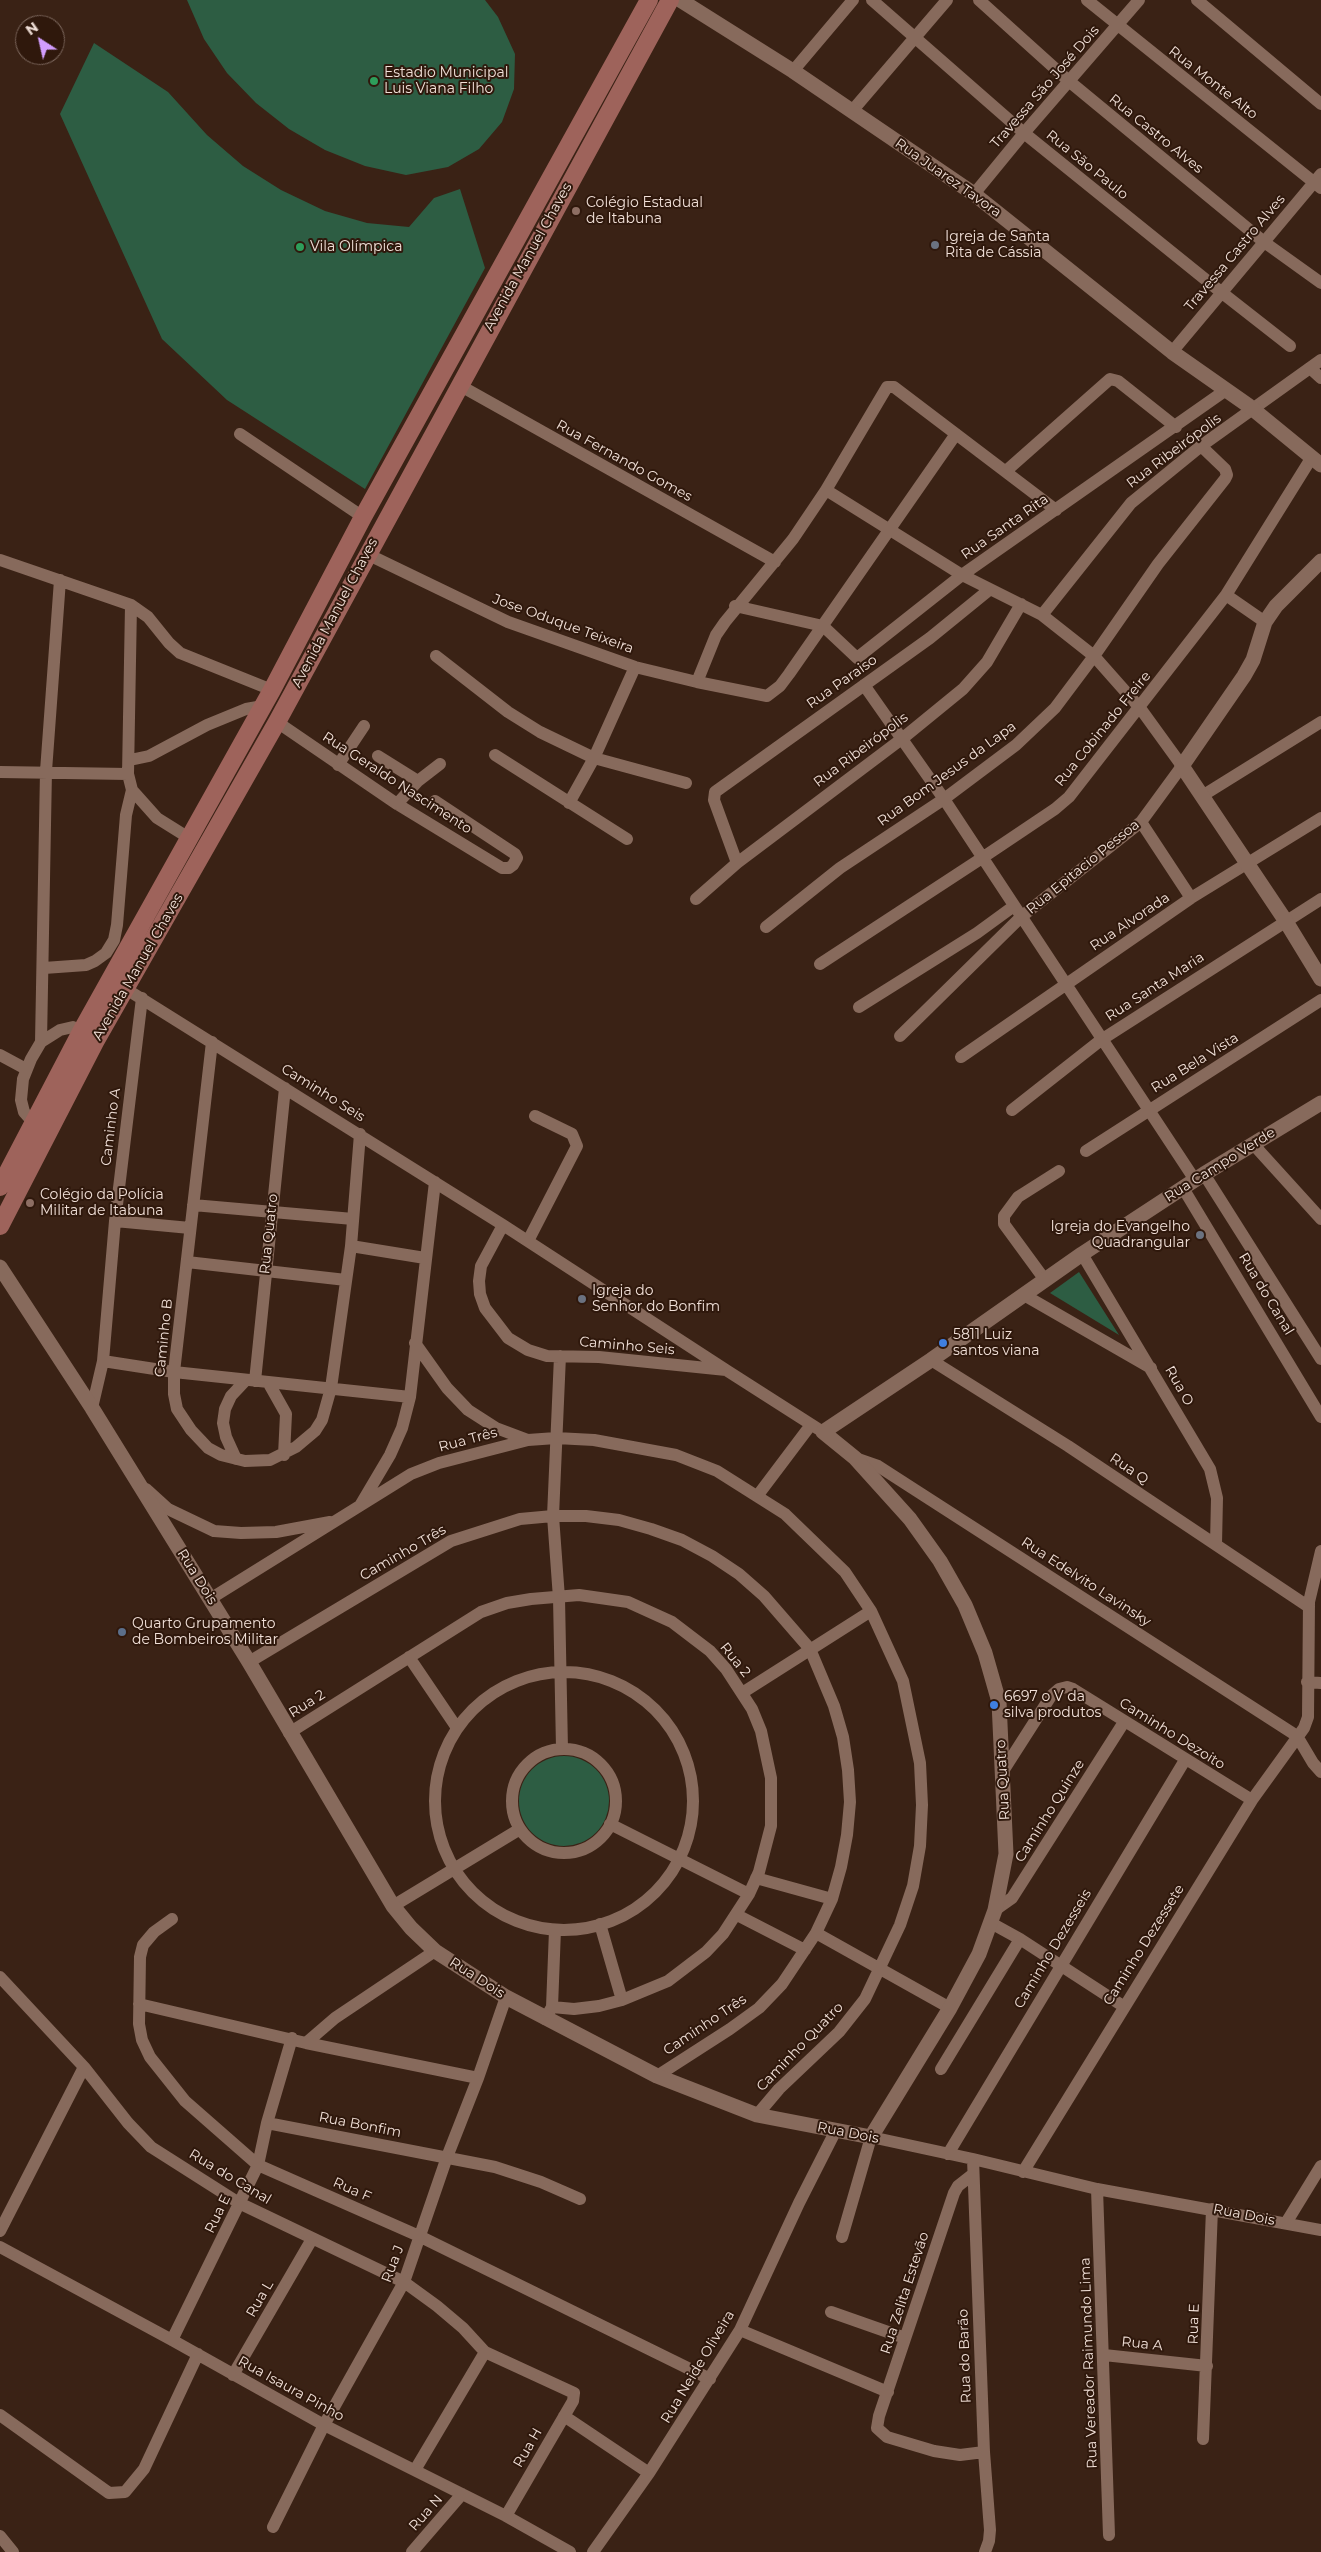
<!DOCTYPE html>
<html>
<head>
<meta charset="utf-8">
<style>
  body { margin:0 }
  #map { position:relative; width:1321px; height:2552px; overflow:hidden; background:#3a2215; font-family:Montserrat,sans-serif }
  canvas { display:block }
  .north { position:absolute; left:15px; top:15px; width:50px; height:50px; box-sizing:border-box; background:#2f180c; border:1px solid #7d685e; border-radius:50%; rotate:325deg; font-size:14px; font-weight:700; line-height:20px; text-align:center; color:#f1e0d8 }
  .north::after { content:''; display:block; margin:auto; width:18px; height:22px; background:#d29dfd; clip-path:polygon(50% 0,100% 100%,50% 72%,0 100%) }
</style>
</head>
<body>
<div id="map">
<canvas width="1321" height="2552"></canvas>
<div class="north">N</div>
</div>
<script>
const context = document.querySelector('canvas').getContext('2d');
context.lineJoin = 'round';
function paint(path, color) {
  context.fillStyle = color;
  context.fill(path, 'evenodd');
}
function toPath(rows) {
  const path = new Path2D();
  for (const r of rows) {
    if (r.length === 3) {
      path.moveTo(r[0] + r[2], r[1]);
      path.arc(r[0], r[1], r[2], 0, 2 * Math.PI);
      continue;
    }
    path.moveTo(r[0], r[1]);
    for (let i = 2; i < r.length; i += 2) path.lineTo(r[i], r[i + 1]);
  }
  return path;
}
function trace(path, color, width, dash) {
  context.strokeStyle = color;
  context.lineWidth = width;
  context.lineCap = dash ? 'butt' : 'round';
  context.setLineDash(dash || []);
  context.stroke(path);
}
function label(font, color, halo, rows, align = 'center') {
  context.font = font + ' Montserrat,sans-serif';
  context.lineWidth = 4;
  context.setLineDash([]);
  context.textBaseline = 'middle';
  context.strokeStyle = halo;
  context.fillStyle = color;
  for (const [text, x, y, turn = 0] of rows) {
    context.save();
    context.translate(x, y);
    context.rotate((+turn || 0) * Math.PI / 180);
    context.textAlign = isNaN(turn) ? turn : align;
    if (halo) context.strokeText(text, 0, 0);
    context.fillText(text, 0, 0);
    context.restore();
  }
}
paint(toPath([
  [187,0,485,0,498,17,515,54,514,89,502,122,479,149,448,167,406,175,365,166,325,150,289,129,256,103,227,73,204,39],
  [94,43,168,92,207,135,243,166,281,190,325,211,367,223,409,227,434,198,460,189,485,268,365,489,227,400,162,339,60,114],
  [1079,1272,1119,1335,1050,1293],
  [564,1801,45]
]), '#2d5d43');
trace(toPath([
  [872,0,1024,133,1221,292,1290,346],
  [979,0,1070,82,1264,242,1321,283],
  [1087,0,1321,188],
  [1197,0,1321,104],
  [793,71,853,0],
  [852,111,947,0],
  [974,194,1024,133,1139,0],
  [1172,352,1321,174],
  [1310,368,1321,378],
  [459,385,775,562],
  [240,434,363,517],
  [1006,471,1110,379,1118,381,1176,427],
  [826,490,962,575,1042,615,1094,656,1140,708,1182,766,1141,822,1021,917,900,1036],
  [367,554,508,622,635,667,697,682,767,696,780,686,789,674,956,434],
  [0,560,131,605,148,617,169,643,180,653,272,690],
  [1226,595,1265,622],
  [735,606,823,626,857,658,962,575,1226,390],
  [1042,615,1131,503,1201,446,1321,360],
  [436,656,508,712,540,732,594,758,686,783],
  [697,682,716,635,725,622,793,539,826,490,887,387,894,387,1056,510],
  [864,685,944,799,1195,1180],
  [277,722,397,804,502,868,509,868,513,865,517,858,515,854,435,801],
  [495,755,627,839],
  [378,756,418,781],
  [130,760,149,756,207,725,246,709,263,706],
  [338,765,364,726],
  [0,772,128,774],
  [132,790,157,818,189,838],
  [1202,796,1321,722],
  [569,803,594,758,635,667],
  [397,804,418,781,440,764],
  [1141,822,1191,898],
  [737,863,714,800,715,792,930,638,989,590],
  [696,899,737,863,903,738,963,689,987,662,1021,604],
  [766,927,840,868,944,799,1016,745,1055,708,1094,656,1158,564,1225,479,1227,475,1225,469,1201,446],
  [820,964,982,858,1055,809,1069,797,1226,595,1312,457],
  [44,968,86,965,95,961,106,953,114,940,117,925,126,815,132,790,128,774,131,605],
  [126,989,503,1225,726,1370],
  [859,1007,977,933,1014,906],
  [41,1042,46,771,60,580],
  [212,1042,174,1372,174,1394,177,1409,191,1430,208,1448,221,1455,245,1461,270,1460,296,1447,315,1431,322,1420,331,1388,351,1246,360,1134],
  [0,1055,26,1069],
  [961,1057,1191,898,1321,818],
  [1012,1110,1101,1040,1321,899],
  [40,1125,32,1121,24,1112,21,1100,23,1079,31,1059,41,1042,60,1030,73,1027,87,1034],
  [1253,1144,1321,1219],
  [1086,1151,1321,1000],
  [1204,1174,1321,1359],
  [1183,1188,1321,1417],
  [193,1205,353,1219],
  [115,1221,190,1228],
  [503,1225,481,1266,479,1281,480,1294,485,1308,508,1338,528,1350,547,1356,599,1357,726,1370,823,1432],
  [528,1241,577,1146,572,1134,535,1116],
  [351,1246,425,1258],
  [1082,1254,1210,1469,1217,1498,1216,1544],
  [187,1262,346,1280],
  [1045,1280,1004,1224,1004,1216,1018,1197,1059,1171],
  [1024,1295,1151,1368],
  [415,1343,447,1388,468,1410,496,1428,528,1440],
  [560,1356,553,1516,559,1598,562,1749],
  [931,1360,1068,1446,1309,1607],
  [103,1361,174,1372,410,1397],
  [255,1381,285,1088],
  [268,1382,286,1414,284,1455],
  [92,1408,103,1361,115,1221,142,998],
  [855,1458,878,1466,1297,1736,1313,1763,1321,1772],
  [236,1459,226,1437,223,1423,225,1409,231,1396,246,1380],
  [146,1489,168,1509,214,1531,241,1533,276,1532,330,1522],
  [758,1495,810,1426],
  [361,1504,390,1455,402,1428,410,1397,435,1182],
  [210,1599,411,1474,439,1463,528,1440,556,1438,594,1440,676,1455,717,1471,785,1514,845,1572,871,1611,903,1681,920,1763,922,1805,920,1846,913,1886,900,1925,865,1999,839,2032,779,2089,757,2115],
  [409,1657,457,1728],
  [249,1662,451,1541,520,1519,553,1516,586,1516,619,1520,651,1529,682,1540,712,1556,739,1574,764,1596,810,1649,834,1706,843,1737,848,1770,850,1802,847,1835,841,1867,832,1899,816,1933,782,1984,759,2008,730,2029,657,2076],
  [564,1801,129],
  [1307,1682,1321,1683],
  [742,1693,871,1611],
  [289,1733,481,1612,507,1603,531,1599,579,1595,628,1602,672,1622,710,1651,726,1669,752,1709,761,1731,771,1778,771,1826,759,1872,749,1894,723,1934,706,1952,668,1981,622,2000,599,2006,574,2009,552,2007,545,2019],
  [564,1801,52],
  [1003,1771,1051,1696,1059,1689,1067,1687,1073,1689,1252,1800],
  [610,1824,749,1894],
  [756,1878,832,1899],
  [393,1906,520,1829],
  [995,1910,1012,1898,1124,1722],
  [737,1915,805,1950],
  [172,1919,154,1932,143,1945,140,1957,139,2024,142,2040,150,2057,185,2101,258,2165,419,2236,710,2379],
  [991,1923,1020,1939,1123,2006],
  [600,1924,622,2000],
  [816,1933,950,2008],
  [0,1977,84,2067,128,2123,151,2147,239,2203,404,2282,437,2306,463,2328,485,2352,574,2393,573,2401,506,2516],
  [139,2004,306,2043,478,2078],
  [552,2007,555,1930],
  [306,2043,335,2018,435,1951],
  [941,2069,1020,1939],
  [267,2123,495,2167,541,2182,580,2199],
  [948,2154,1185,1760],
  [973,2159,984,2452,990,2530,989,2541,985,2552],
  [1023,2172,1252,1800,1304,1728,1308,1717,1309,1602,1321,1551],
  [972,2175,958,2186,954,2193,879,2416,877,2428,887,2437,934,2451,960,2455,984,2452],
  [1097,2189,1109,2535],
  [1286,2223,1321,2166],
  [0,2231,84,2067],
  [842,2237,871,2137,973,2159,1097,2189,1321,2230],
  [0,2247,172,2340,324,2425,506,2516,570,2552],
  [831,2312,905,2338],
  [740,2330,888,2392],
  [172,2340,258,2165,267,2123,292,2038],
  [1104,2355,1207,2366],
  [233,2375,312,2239],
  [0,2415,109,2493,125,2492,144,2469,198,2354],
  [564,2416,649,2473],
  [1203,2439,1212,2209],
  [415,2470,485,2352],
  [273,2527,324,2425,404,2282,447,2157,478,2078,506,1997],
  [0,2536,13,2552],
  [412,2552,462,2494],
  [593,2552,649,2473,740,2330,799,2203,835,2132]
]), '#876a5c', 12);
trace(toPath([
  [680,0,793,71,974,194,1172,352,1249,406,1321,465],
  [1321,561,1276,606,1265,622,1253,660,1244,676,1182,766,1285,920,1321,979],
  [0,1267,92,1408,249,1662,393,1906,411,1928,435,1951,506,1997,657,2076,757,2115,871,2137,950,2008,979,1954,995,1910,1006,1854,999,1702,985,1653,965,1605,940,1561,910,1519,855,1458,823,1432,931,1360,1082,1254,1204,1174,1321,1103]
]), '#876a5c', 15);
trace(toPath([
  [0,1187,82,1030,272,690,363,517,649,0],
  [0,1226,95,1042,277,722,670,0]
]), '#9e635b', 18);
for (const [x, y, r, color] of [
  [374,81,5,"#2e9e5b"],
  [576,211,5,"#8d6e63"],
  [935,245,5,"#6b7280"],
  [300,247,5,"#2e9e5b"],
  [30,1203,5,"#8d6e63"],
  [1200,1235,5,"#6b7280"],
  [582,1299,5,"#6b7280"],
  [943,1343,5,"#3f7fe0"],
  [122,1632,5,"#5c6f8a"],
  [994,1705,5,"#3f7fe0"]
]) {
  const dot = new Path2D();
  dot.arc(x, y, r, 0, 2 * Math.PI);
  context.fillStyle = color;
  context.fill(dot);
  trace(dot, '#2f180c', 2);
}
label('14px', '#f1e0d8', '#2f180c', [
  ["Estadio Municipal",384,73],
  ["Luis Viana Filho",384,89],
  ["Colégio Estadual",586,203],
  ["de Itabuna",586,219],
  ["Igreja de Santa",945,237],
  ["Rita de Cássia",945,253],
  ["Vila Olímpica",310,247],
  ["Colégio da Polícia",40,1195],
  ["Militar de Itabuna",40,1211],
  ["Igreja do Evangelho",1190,1227,"right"],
  ["Quadrangular",1190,1243,"right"],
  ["Igreja do",592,1291],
  ["Senhor do Bonfim",592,1307],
  ["5811 Luiz",953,1335],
  ["santos viana",953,1351],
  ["Quarto Grupamento",132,1624],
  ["de Bombeiros Militar",132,1640],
  ["6697 o V da",1004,1697],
  ["silva produtos",1004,1713]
], 'left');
label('14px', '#f1e0d8', '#2f180c', [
  ["Rua Monte Alto",1213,83,38],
  ["Travessa São José Dois",1045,87,-49],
  ["Rua Castro Alves",1156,134,39],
  ["Rua São Paulo",1087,165,39],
  ["Rua Juarez Tavora",948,178,35],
  ["Travessa Castro Alves",1235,253,-50],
  ["Avenida Manuel Chaves",528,257,-61],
  ["Rua Ribeirópolis",1174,451,-37],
  ["Rua Fernando Gomes",624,461,29],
  ["Rua Santa Rita",1005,527,-35],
  ["Avenida Manuel Chaves",335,613,-62],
  ["Jose Oduque Teixeira",563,624,20],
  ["Rua Paraiso",842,682,-35],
  ["Rua Cobinado Freire",1103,729,-51],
  ["Rua Ribeirópolis",861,750,-37],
  ["Rua Bom Jesus da Lapa",947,774,-36],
  ["Rua Geraldo Nascimento",397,783,33],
  ["Rua Epitacio Pessoa",1083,867,-39],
  ["Rua Alvorada",1130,922,-34],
  ["Avenida Manuel Chaves",138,967,-60],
  ["Rua Santa Maria",1155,987,-33],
  ["Rua Bela Vista",1195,1063,-32],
  ["Caminho Seis",323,1093,32],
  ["Caminho A",111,1127,-83],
  ["Rua Campo Verde",1220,1165,-32],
  ["Rua Quatro",269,1234,-84],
  ["Rua do Canal",1266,1294,59],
  ["Caminho B",164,1338,-84],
  ["Caminho Seis",627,1346,5],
  ["Rua O",1179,1386,60],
  ["Rua Três",468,1440,-15],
  ["Rua Q",1129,1469,34],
  ["Caminho Três",403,1553,-30],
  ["Rua Dois",197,1577,58],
  ["Rua Edelvito Lavinsky",1086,1582,33],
  ["Rua 2",735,1660,51],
  ["Rua 2",307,1704,-32],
  ["Caminho Dezoito",1172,1734,32],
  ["Rua Quatro",1003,1780,-93],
  ["Caminho Quinze",1050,1811,-58],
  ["Caminho Dezessete",1144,1945,-58],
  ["Caminho Dezesseis",1053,1949,-59],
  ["Rua Dois",477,1978,33],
  ["Caminho Três",705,2025,-34],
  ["Caminho Quatro",800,2047,-46],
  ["Rua Bonfim",360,2125,11],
  ["Rua Dois",848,2133,11],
  ["Rua do Canal",230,2177,31],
  ["Rua F",352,2190,24],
  ["Rua E",218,2214,-64],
  ["Rua Dois",1244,2215,11],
  ["Rua J",393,2264,-69],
  ["Rua Zelita Estevão",905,2293,-72],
  ["Rua L",260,2299,-60],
  ["Rua E",1194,2324,-88],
  ["Rua A",1142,2344,6],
  ["Rua do Barão",965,2356,-92],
  ["Rua Vereador Raimundo Lima",1089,2363,-92],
  ["Rua Neide Oliveira",698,2367,-59],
  ["Rua Isaura Pinho",291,2389,29],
  ["Rua H",528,2448,-60],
  ["Rua N",426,2513,-49]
]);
</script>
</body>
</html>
